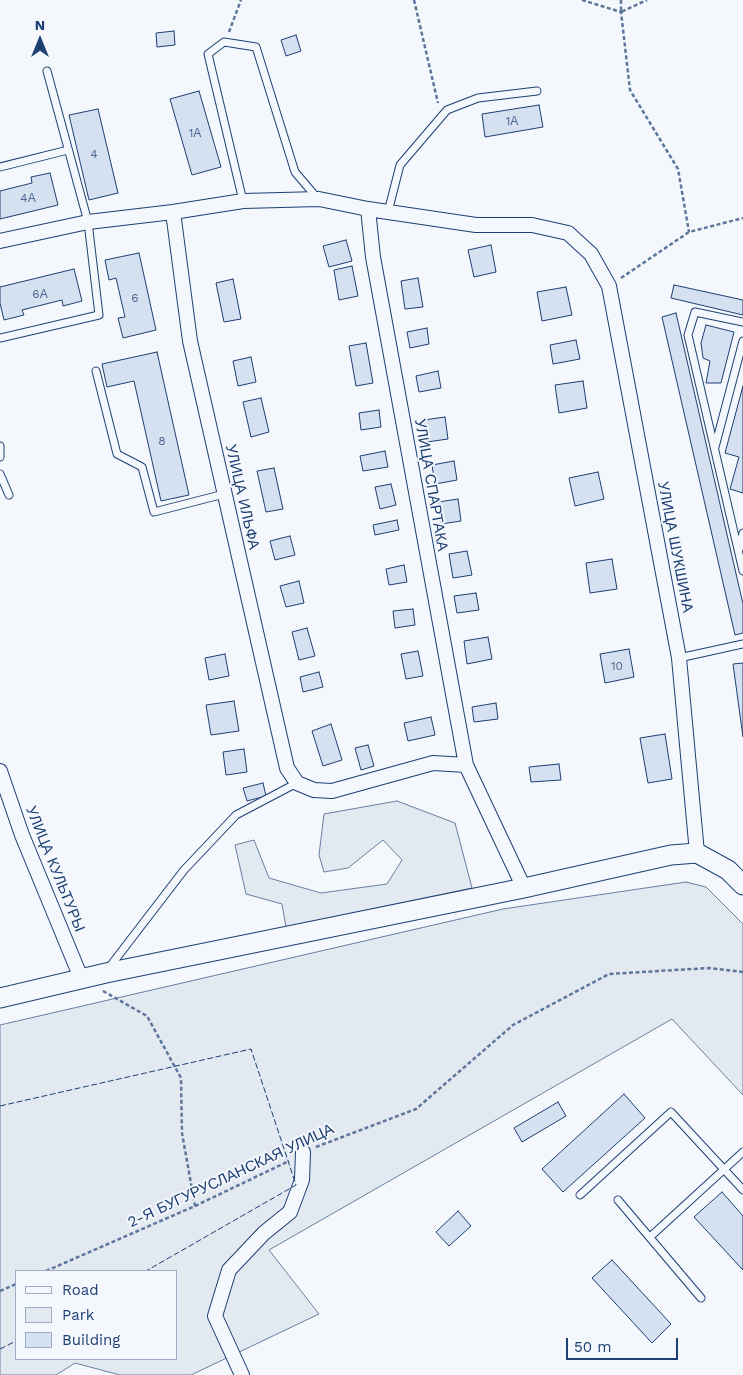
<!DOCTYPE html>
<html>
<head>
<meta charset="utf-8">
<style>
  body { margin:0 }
  #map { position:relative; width:743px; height:1375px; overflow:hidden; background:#f4f7fb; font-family:"Work Sans",sans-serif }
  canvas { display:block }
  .legend { position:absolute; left:15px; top:1270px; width:162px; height:90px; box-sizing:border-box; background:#f4f7fb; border:1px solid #9eadc5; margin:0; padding:6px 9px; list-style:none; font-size:15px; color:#1d3f73 }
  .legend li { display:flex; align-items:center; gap:10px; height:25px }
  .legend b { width:25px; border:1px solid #9eadc5 }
  .north { position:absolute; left:15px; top:15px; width:50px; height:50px; -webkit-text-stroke:4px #f4f7fb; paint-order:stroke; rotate:0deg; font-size:14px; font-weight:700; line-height:20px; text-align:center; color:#1d3f73 }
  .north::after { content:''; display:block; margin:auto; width:18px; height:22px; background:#1d3f73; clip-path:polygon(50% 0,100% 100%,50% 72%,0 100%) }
  .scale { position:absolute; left:566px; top:1338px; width:112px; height:22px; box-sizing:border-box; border:2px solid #1d3f73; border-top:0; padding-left:6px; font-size:15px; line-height:18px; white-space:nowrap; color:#1d3f73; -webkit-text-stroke:4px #f4f7fb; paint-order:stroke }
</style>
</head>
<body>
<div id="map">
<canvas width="743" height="1375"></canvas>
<ul class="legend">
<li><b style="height:6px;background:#f4f7fb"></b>Road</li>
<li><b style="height:14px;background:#e3e9f0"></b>Park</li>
<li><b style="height:14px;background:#d5e0f0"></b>Building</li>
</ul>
<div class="north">N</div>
<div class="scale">50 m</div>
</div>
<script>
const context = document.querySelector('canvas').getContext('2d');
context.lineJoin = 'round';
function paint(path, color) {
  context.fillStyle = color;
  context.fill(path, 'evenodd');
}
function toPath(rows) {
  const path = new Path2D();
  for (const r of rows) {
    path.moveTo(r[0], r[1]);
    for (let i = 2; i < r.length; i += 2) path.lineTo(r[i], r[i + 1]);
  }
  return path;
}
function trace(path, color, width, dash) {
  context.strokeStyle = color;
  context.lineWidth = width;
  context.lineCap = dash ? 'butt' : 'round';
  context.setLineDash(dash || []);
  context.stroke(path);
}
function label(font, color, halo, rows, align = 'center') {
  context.font = font + ' "Work Sans",sans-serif';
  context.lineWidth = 4;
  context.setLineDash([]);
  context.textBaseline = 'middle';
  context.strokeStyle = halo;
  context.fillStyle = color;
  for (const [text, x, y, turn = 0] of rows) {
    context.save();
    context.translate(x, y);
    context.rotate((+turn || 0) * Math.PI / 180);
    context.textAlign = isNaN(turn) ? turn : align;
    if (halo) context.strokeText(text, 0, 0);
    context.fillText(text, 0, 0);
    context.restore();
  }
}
const green = toPath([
  [397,801,455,823,472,888,286,927,282,904,246,894,235,845,254,840,269,878,321,893,387,884,402,860,383,840,348,868,324,872,319,855,324,814,397,801],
  [686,882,706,887,743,924,743,1095,672,1019,269,1250,319,1314,191,1375,120,1375,75,1363,56,1375,0,1375,0,1025,503,909,686,882],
  [16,1271,176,1271,176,1359,16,1359,16,1271]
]);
paint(green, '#e3e9f0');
trace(green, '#687fa3', 1);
const building = toPath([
  [174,31,175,45,157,47,156,33,174,31],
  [296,35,301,51,286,56,281,40,296,35],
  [199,91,221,167,192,175,170,99,199,91],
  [539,105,543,127,485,137,482,114,539,105],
  [98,109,118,193,89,200,69,115,98,109],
  [50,173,58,205,0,219,0,191,32,183,31,177,50,173],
  [346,240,352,261,329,267,323,246,346,240],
  [491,245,496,272,474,277,468,250,491,245],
  [139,253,156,330,123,338,118,318,125,317,116,278,109,280,105,260,139,253],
  [352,266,358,296,339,300,334,270,352,266],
  [74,269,82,301,63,306,62,300,22,310,24,315,4,320,0,303,0,287,74,269],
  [418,278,423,307,405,309,401,281,418,278],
  [233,279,241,319,224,322,216,283,233,279],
  [674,285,743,300,743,315,671,298,674,285],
  [566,287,572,315,542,321,537,292,566,287],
  [676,313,743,604,743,633,735,635,662,317,676,313],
  [706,325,734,332,721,383,706,383,710,361,703,358,701,343,706,325],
  [427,328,429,344,410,348,407,332,427,328],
  [576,340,580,359,553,364,550,345,576,340],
  [366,343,373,383,356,386,349,346,366,343],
  [157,352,189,495,161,501,134,381,107,387,102,364,157,352],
  [251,357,256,382,238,386,233,361,251,357],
  [438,371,441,388,419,392,416,376,438,371],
  [583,381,587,408,559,413,555,385,583,381],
  [743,386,743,493,730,489,739,457,725,453,743,386],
  [261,398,269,432,251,437,243,402,261,398],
  [379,410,381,427,361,430,359,413,379,410],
  [445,417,448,439,427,442,424,420,445,417],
  [385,451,388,467,363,471,360,456,385,451],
  [454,461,457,480,435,484,432,465,454,461],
  [274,468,283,509,266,512,257,471,274,468],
  [598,472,604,499,575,506,569,478,598,472],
  [391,484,396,505,380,509,375,487,391,484],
  [458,499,461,521,441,524,438,502,458,499],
  [397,520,399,530,375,535,373,525,397,520],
  [290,536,295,555,275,560,270,541,290,536],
  [467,551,472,575,453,578,449,554,467,551],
  [612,559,617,589,590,593,586,563,612,559],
  [404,565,407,582,389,585,386,569,404,565],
  [299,581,304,603,286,607,280,586,299,581],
  [476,593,479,610,457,613,454,596,476,593],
  [413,609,415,625,395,628,393,611,413,609],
  [307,628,315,656,299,660,292,632,307,628],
  [488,637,492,659,467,664,464,641,488,637],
  [629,649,634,677,605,683,600,654,629,649],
  [418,651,423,676,406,679,401,654,418,651],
  [225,654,229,676,209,680,205,658,225,654],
  [743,663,743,737,733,664,743,663],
  [319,672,323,687,303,692,300,677,319,672],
  [234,701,239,731,211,735,206,705,234,701],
  [496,703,498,719,474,722,472,707,496,703],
  [431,717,435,735,408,741,404,723,431,717],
  [331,724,342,760,323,766,312,731,331,724],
  [665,734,672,779,648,783,640,738,665,734],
  [368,745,374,766,361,770,355,748,368,745],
  [244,749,247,772,226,775,223,752,244,749],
  [559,764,561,780,531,782,529,767,559,764],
  [263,783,266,796,247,801,243,788,263,783],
  [624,1094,645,1118,563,1192,542,1169,624,1094],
  [558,1102,566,1116,522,1142,514,1128,558,1102],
  [722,1192,743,1216,743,1270,694,1217,722,1192],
  [458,1211,471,1226,449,1246,436,1232,458,1211],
  [612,1260,671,1324,652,1343,592,1278,612,1260]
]);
paint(building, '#d5e0f0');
trace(building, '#1d3f73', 1);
const lane = toPath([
  [0,167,68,150],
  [243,201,208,54,224,42,256,47,295,172,318,199],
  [388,212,400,165,447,110,478,98,537,91],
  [743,322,695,312,688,335,743,571],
  [0,338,99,315,88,222,47,71],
  [96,371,117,454,142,467,154,512,224,494],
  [0,446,0,457],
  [715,447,743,341],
  [0,474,9,495],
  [739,550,743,533],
  [679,658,743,644],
  [108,969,184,870,236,815,297,783],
  [580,1195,671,1112,743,1190],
  [618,1200,701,1298],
  [650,1237,743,1152]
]);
const street = toPath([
  [368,209,373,257,466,765],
  [173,212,190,341,287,768,297,783,314,790,332,791,433,763,466,765,524,888],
  [0,241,88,222,173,212,243,201,319,199,368,209,476,225,532,225,568,233,591,254,609,286,679,658,697,853],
  [0,771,22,835,81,978],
  [242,1375,215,1316,229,1270,264,1233,290,1212,302,1180,303,1152]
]);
const secondary = toPath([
  [0,998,106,973,524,888,671,855,697,853,728,870,743,885]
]);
trace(lane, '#1d3f73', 9);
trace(street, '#1d3f73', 16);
trace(secondary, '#1d3f73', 21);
trace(toPath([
  [414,0,438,103],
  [582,0,621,12,630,90,678,169,689,232],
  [621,0,621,12,647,0],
  [229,32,241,0],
  [621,278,689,232,743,218],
  [103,991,147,1016,181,1078,182,1133,195,1206],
  [316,1147,416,1109,513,1025,609,974,709,968,743,972],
  [46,1271,195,1206,289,1161],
  [0,1291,16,1284]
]), '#5e769c', 2.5, [4, 2.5]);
trace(lane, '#f4f7fb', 7);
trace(street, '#f4f7fb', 14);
trace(secondary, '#f4f7fb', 19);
trace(toPath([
  [0,1106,251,1049,296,1185,146,1271],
  [0,1349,16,1341]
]), '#1d3f73', 1, [6, 2.5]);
label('12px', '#4b6792', null, [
  ["1А",512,121],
  ["1А",195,133],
  ["4",94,154],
  ["4А",28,198],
  ["6А",40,294],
  ["6",135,298],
  ["8",162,441],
  ["10",617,666]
]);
label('15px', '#1d3f73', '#f4f7fb', [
  ["УЛИЦА СПАРТАКА",431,485,80],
  ["УЛИЦА ИЛЬФА",242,497,77],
  ["УЛИЦА ШУКШИНА",675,547,79],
  ["УЛИЦА КУЛЬТУРЫ",55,869,68],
  ["2-Я БУГУРУСЛАНСКАЯ УЛИЦА",231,1176,-25]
]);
</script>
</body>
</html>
